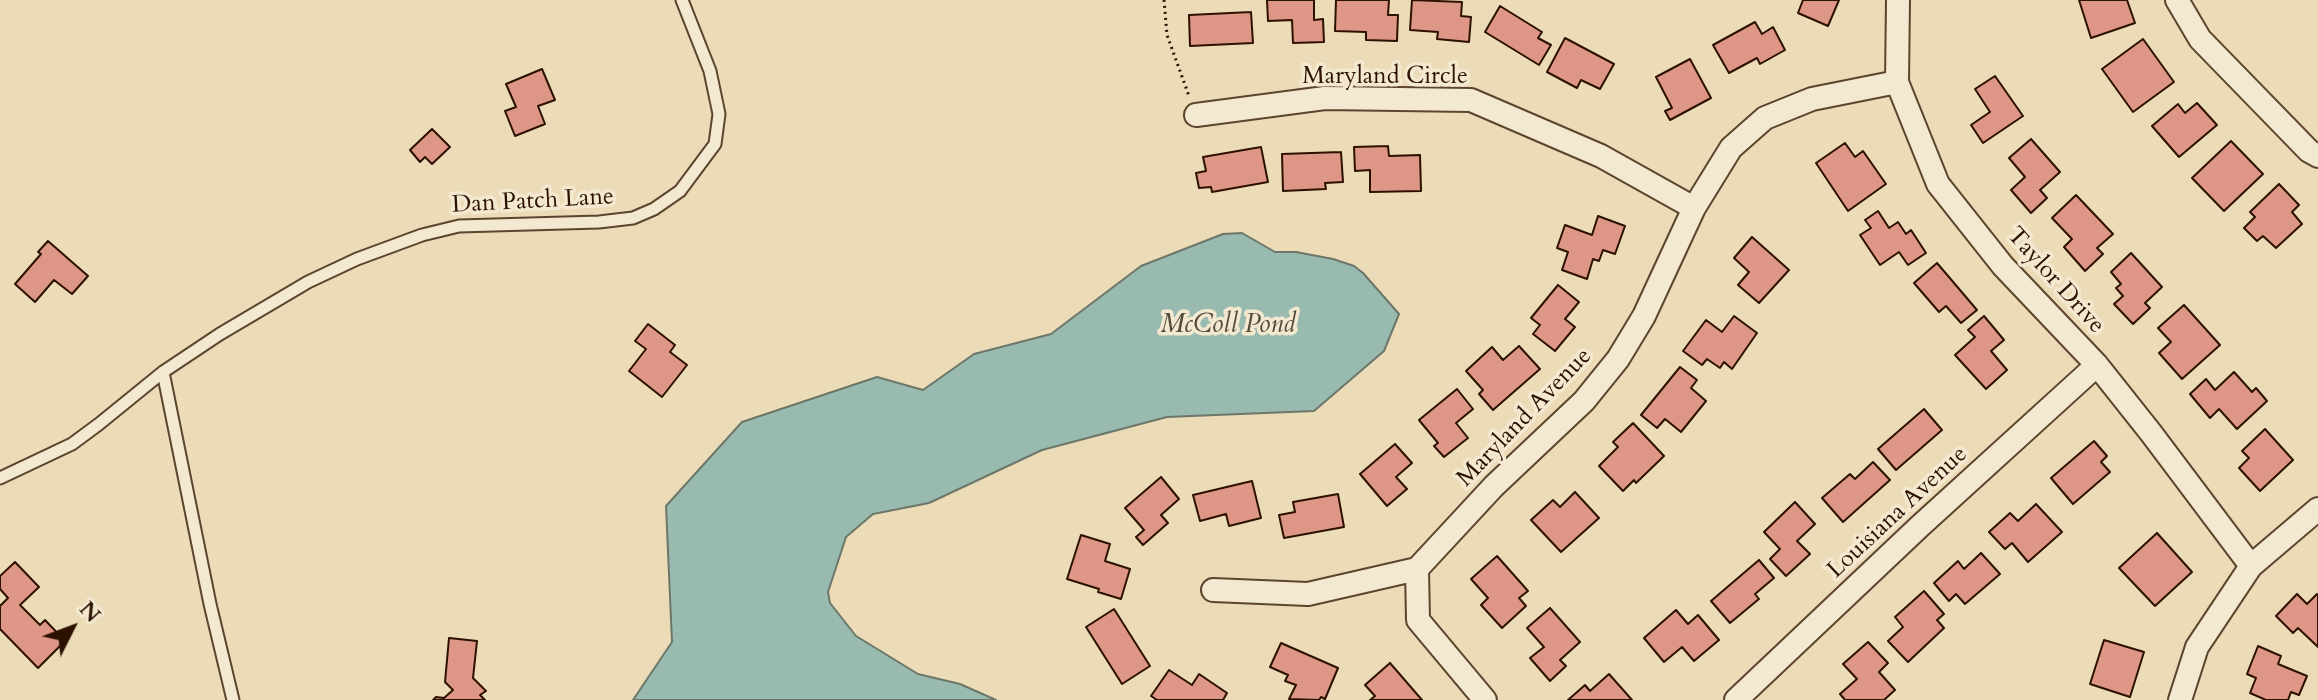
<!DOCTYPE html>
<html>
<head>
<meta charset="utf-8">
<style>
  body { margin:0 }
  #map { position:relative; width:2318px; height:700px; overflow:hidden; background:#ecdbb7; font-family:Cardo,serif }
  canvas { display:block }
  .north { position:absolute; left:32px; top:588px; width:80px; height:80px; -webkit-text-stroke:6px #f3e8d0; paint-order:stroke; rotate:48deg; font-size:22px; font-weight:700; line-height:32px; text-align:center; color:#2c1100 }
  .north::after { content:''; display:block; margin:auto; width:28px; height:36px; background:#2c1100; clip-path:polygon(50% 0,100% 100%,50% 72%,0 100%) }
</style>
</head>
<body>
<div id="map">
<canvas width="2318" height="700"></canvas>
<div class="north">N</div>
</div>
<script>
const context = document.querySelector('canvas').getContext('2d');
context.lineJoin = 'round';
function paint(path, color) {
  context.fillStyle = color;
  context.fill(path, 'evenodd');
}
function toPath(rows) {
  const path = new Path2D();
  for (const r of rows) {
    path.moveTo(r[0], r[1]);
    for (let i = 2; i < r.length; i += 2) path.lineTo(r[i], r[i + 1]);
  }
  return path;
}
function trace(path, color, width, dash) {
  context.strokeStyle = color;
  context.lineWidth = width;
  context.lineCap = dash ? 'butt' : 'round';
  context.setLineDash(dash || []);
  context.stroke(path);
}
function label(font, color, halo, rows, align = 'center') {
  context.font = font + ' Cardo,serif';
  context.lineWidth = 7;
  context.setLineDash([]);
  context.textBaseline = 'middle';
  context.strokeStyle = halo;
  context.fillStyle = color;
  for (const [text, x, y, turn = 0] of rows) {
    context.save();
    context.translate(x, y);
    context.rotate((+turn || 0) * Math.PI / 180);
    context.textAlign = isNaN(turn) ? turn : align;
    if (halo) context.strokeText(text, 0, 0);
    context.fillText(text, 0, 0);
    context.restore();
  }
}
const water = toPath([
  [1242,233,1275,252,1296,252,1333,259,1354,266,1363,273,1399,314,1384,351,1314,411,1167,417,1042,450,929,503,873,514,846,537,828,592,830,603,856,636,918,674,960,684,996,700,633,700,672,642,666,506,742,422,877,377,923,390,974,354,1051,334,1141,266,1223,234,1242,233]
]);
paint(water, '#99bbaf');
trace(water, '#6d7769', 2);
const building = toPath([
  [1267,0,1314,0,1314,20,1323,19,1324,42,1293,43,1292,20,1268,21,1267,0],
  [1336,0,1389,0,1388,15,1398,15,1397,41,1366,40,1366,32,1335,31,1336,0],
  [1412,0,1462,2,1461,16,1471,17,1469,42,1437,39,1438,32,1410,30,1412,0],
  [1803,0,1839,0,1828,26,1798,13,1803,0],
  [2079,0,2127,0,2135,23,2091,38,2079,0],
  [1500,6,1542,32,1538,38,1551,45,1539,65,1485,32,1500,6],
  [1251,12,1253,43,1190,46,1189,15,1251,12],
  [1755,22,1762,34,1773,27,1785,50,1760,64,1757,58,1729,73,1713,45,1755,22],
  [1565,38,1614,64,1600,89,1581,80,1577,88,1547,72,1565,38],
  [2143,39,2174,82,2133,112,2102,69,2143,39],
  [1690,59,1711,98,1670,120,1665,111,1672,108,1656,77,1690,59],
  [542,69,555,100,538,106,545,124,515,136,505,111,516,107,506,84,542,69],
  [1995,76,2023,116,1983,143,1971,125,1990,112,1975,89,1995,76],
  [2197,103,2217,125,2179,157,2152,126,2178,104,2185,113,2197,103],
  [432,129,450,147,432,164,425,157,420,162,410,150,432,129],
  [2031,139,2060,172,2040,190,2047,198,2031,213,2011,190,2025,177,2009,158,2031,139],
  [2231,141,2263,174,2224,211,2192,178,2231,141],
  [1845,143,1855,157,1863,151,1886,184,1848,211,1816,163,1845,143],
  [1388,146,1389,156,1420,155,1421,191,1370,192,1370,170,1355,171,1354,147,1388,146],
  [1261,147,1268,182,1212,192,1211,187,1199,188,1196,173,1206,171,1203,157,1261,147],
  [1341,152,1343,182,1325,183,1326,189,1283,191,1282,154,1341,152],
  [2279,184,2299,205,2292,212,2302,224,2276,248,2263,236,2257,241,2244,228,2255,217,2250,212,2279,184],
  [2076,195,2113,234,2097,248,2103,254,2085,271,2064,247,2072,239,2052,218,2076,195],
  [1878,211,1889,228,1898,222,1906,234,1911,230,1926,253,1908,265,1899,252,1880,265,1860,235,1871,228,1865,220,1878,211],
  [1598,216,1625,226,1615,254,1603,250,1599,261,1593,259,1587,279,1562,270,1568,252,1557,248,1565,225,1592,235,1598,216],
  [1752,237,1789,270,1759,303,1738,285,1749,272,1734,258,1752,237],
  [48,241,88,276,72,294,54,280,35,302,15,284,41,254,38,252,48,241],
  [2131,253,2162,287,2145,303,2150,308,2133,324,2114,304,2123,296,2116,288,2121,284,2111,272,2131,253],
  [1937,263,1977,310,1961,323,1946,306,1939,312,1914,283,1937,263],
  [1558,285,1579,302,1565,319,1575,327,1555,351,1533,334,1540,325,1531,318,1558,285],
  [2184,305,2220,345,2182,379,2159,353,2171,342,2158,328,2184,305],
  [1734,316,1757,333,1732,369,1724,362,1720,368,1707,359,1702,365,1683,351,1706,320,1722,332,1734,316],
  [1984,316,2004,340,1991,351,2007,370,1986,389,1955,355,1975,337,1968,330,1984,316],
  [648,324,675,345,670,352,687,365,662,397,629,371,646,349,635,341,648,324],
  [1519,346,1540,369,1493,410,1479,394,1483,390,1466,371,1492,347,1503,360,1519,346],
  [1680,367,1697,380,1691,388,1706,401,1681,432,1665,419,1657,428,1641,415,1680,367],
  [2234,372,2252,392,2256,388,2267,401,2237,429,2219,409,2210,418,2190,394,2206,379,2215,390,2234,372],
  [1457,389,1473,409,1456,423,1468,438,1444,457,1434,446,1438,443,1419,420,1457,389],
  [1924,409,1942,430,1896,470,1878,449,1924,409],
  [1633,423,1664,456,1636,483,1634,480,1623,491,1599,466,1618,447,1613,442,1633,423],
  [2265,429,2293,460,2260,491,2239,468,2249,458,2242,451,2265,429],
  [2094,441,2107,456,2101,462,2110,472,2073,504,2051,478,2094,441],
  [1395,444,1412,463,1396,477,1407,489,1387,506,1360,474,1395,444],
  [1873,462,1890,480,1843,522,1822,498,1850,474,1855,479,1873,462],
  [1161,477,1179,499,1161,515,1168,523,1143,545,1136,537,1144,530,1125,508,1161,477],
  [1252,481,1261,518,1229,526,1226,514,1200,521,1193,495,1252,481],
  [1575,492,1599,518,1561,552,1531,520,1553,500,1560,507,1575,492],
  [1338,494,1344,527,1284,538,1279,515,1295,512,1293,502,1338,494],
  [1795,502,1815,524,1797,541,1810,554,1786,576,1770,559,1780,549,1764,532,1795,502],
  [2036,504,2062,532,2028,562,2012,543,2005,549,1989,532,2010,513,2018,521,2036,504],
  [2157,533,2192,572,2155,606,2119,568,2157,533],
  [1081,535,1110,544,1105,561,1130,569,1121,599,1098,592,1099,589,1067,579,1081,535],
  [1981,553,2000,574,1965,604,1956,594,1949,601,1934,583,1958,561,1964,569,1981,553],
  [1497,556,1528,591,1519,598,1526,606,1502,628,1481,605,1488,598,1471,579,1497,556],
  [1759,560,1774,578,1755,594,1759,599,1730,623,1711,601,1759,560],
  [15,562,39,587,20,605,40,625,45,620,65,641,38,668,0,629,0,606,8,598,0,589,0,576,15,562],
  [1924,591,1944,614,1937,620,1944,628,1908,662,1888,641,1903,627,1895,617,1924,591],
  [2297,594,2307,604,2317,594,2318,595,2318,647,2298,628,2293,633,2276,616,2297,594],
  [1550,608,1580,642,1560,660,1566,666,1550,681,1530,658,1544,647,1527,628,1550,608],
  [1114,609,1150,666,1122,684,1086,627,1114,609],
  [1676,610,1688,624,1698,615,1719,640,1694,661,1682,647,1664,662,1644,638,1676,610],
  [449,638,477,641,473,678,486,691,480,695,485,700,433,700,436,697,444,698,453,690,445,682,449,638],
  [2104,640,2144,652,2130,697,2090,684,2104,640],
  [1868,642,1888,663,1879,672,1895,690,1884,700,1845,700,1840,694,1857,679,1843,664,1868,642],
  [1281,643,1338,668,1325,699,1321,697,1319,700,1289,699,1296,685,1285,681,1288,675,1270,667,1281,643],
  [2258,646,2281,656,2278,664,2307,676,2299,695,2291,692,2288,700,2266,700,2250,693,2256,678,2247,674,2258,646],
  [1390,663,1422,700,1370,700,1375,696,1365,685,1390,663],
  [1169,670,1192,685,1199,674,1227,693,1223,700,1157,700,1151,696,1169,670],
  [1609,674,1632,700,1568,700,1585,685,1590,691,1609,674]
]);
paint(building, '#de9686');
trace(building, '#2c1100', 2);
const lane = toPath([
  [163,372,210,604,233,700],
  [0,478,72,444,99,424,163,372,220,334,308,282,357,259,422,235,459,226,599,222,633,218,654,209,680,191,715,144,719,114,710,71,682,0]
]);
const street = toPath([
  [1898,0,1897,82,1938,184,2003,266,2097,365,2151,433,2251,566],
  [2177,0,2200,39,2309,151,2318,156],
  [1196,115,1325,98,1471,100,1601,156,1694,208],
  [1213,590,1308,594,1417,569],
  [1485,700,1418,620,1417,569,1494,486,1584,401,1618,359,1644,316,1694,208,1731,148,1765,118,1812,99,1897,82],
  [1736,700,1920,526,2097,365],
  [2180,700,2197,647,2251,566,2318,509]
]);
trace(lane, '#5c442e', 15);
trace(street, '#5c442e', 26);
trace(toPath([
  [1164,0,1167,35,1189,96]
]), '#2c1100', 3, [2, 4]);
trace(lane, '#f3e8d0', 11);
trace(street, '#f3e8d0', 22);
label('24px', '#2c1100', '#f3e8d0', [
  ["Maryland Circle",1385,77],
  ["Dan Patch Lane",533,202,-3],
  ["Taylor Drive",2055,281,48],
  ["Maryland Avenue",1525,418,-46],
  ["Louisiana Avenue",1898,513,-43]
]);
label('italic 26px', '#524c3d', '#f3e8d0', [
  ["McColl Pond",1228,326]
]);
</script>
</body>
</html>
